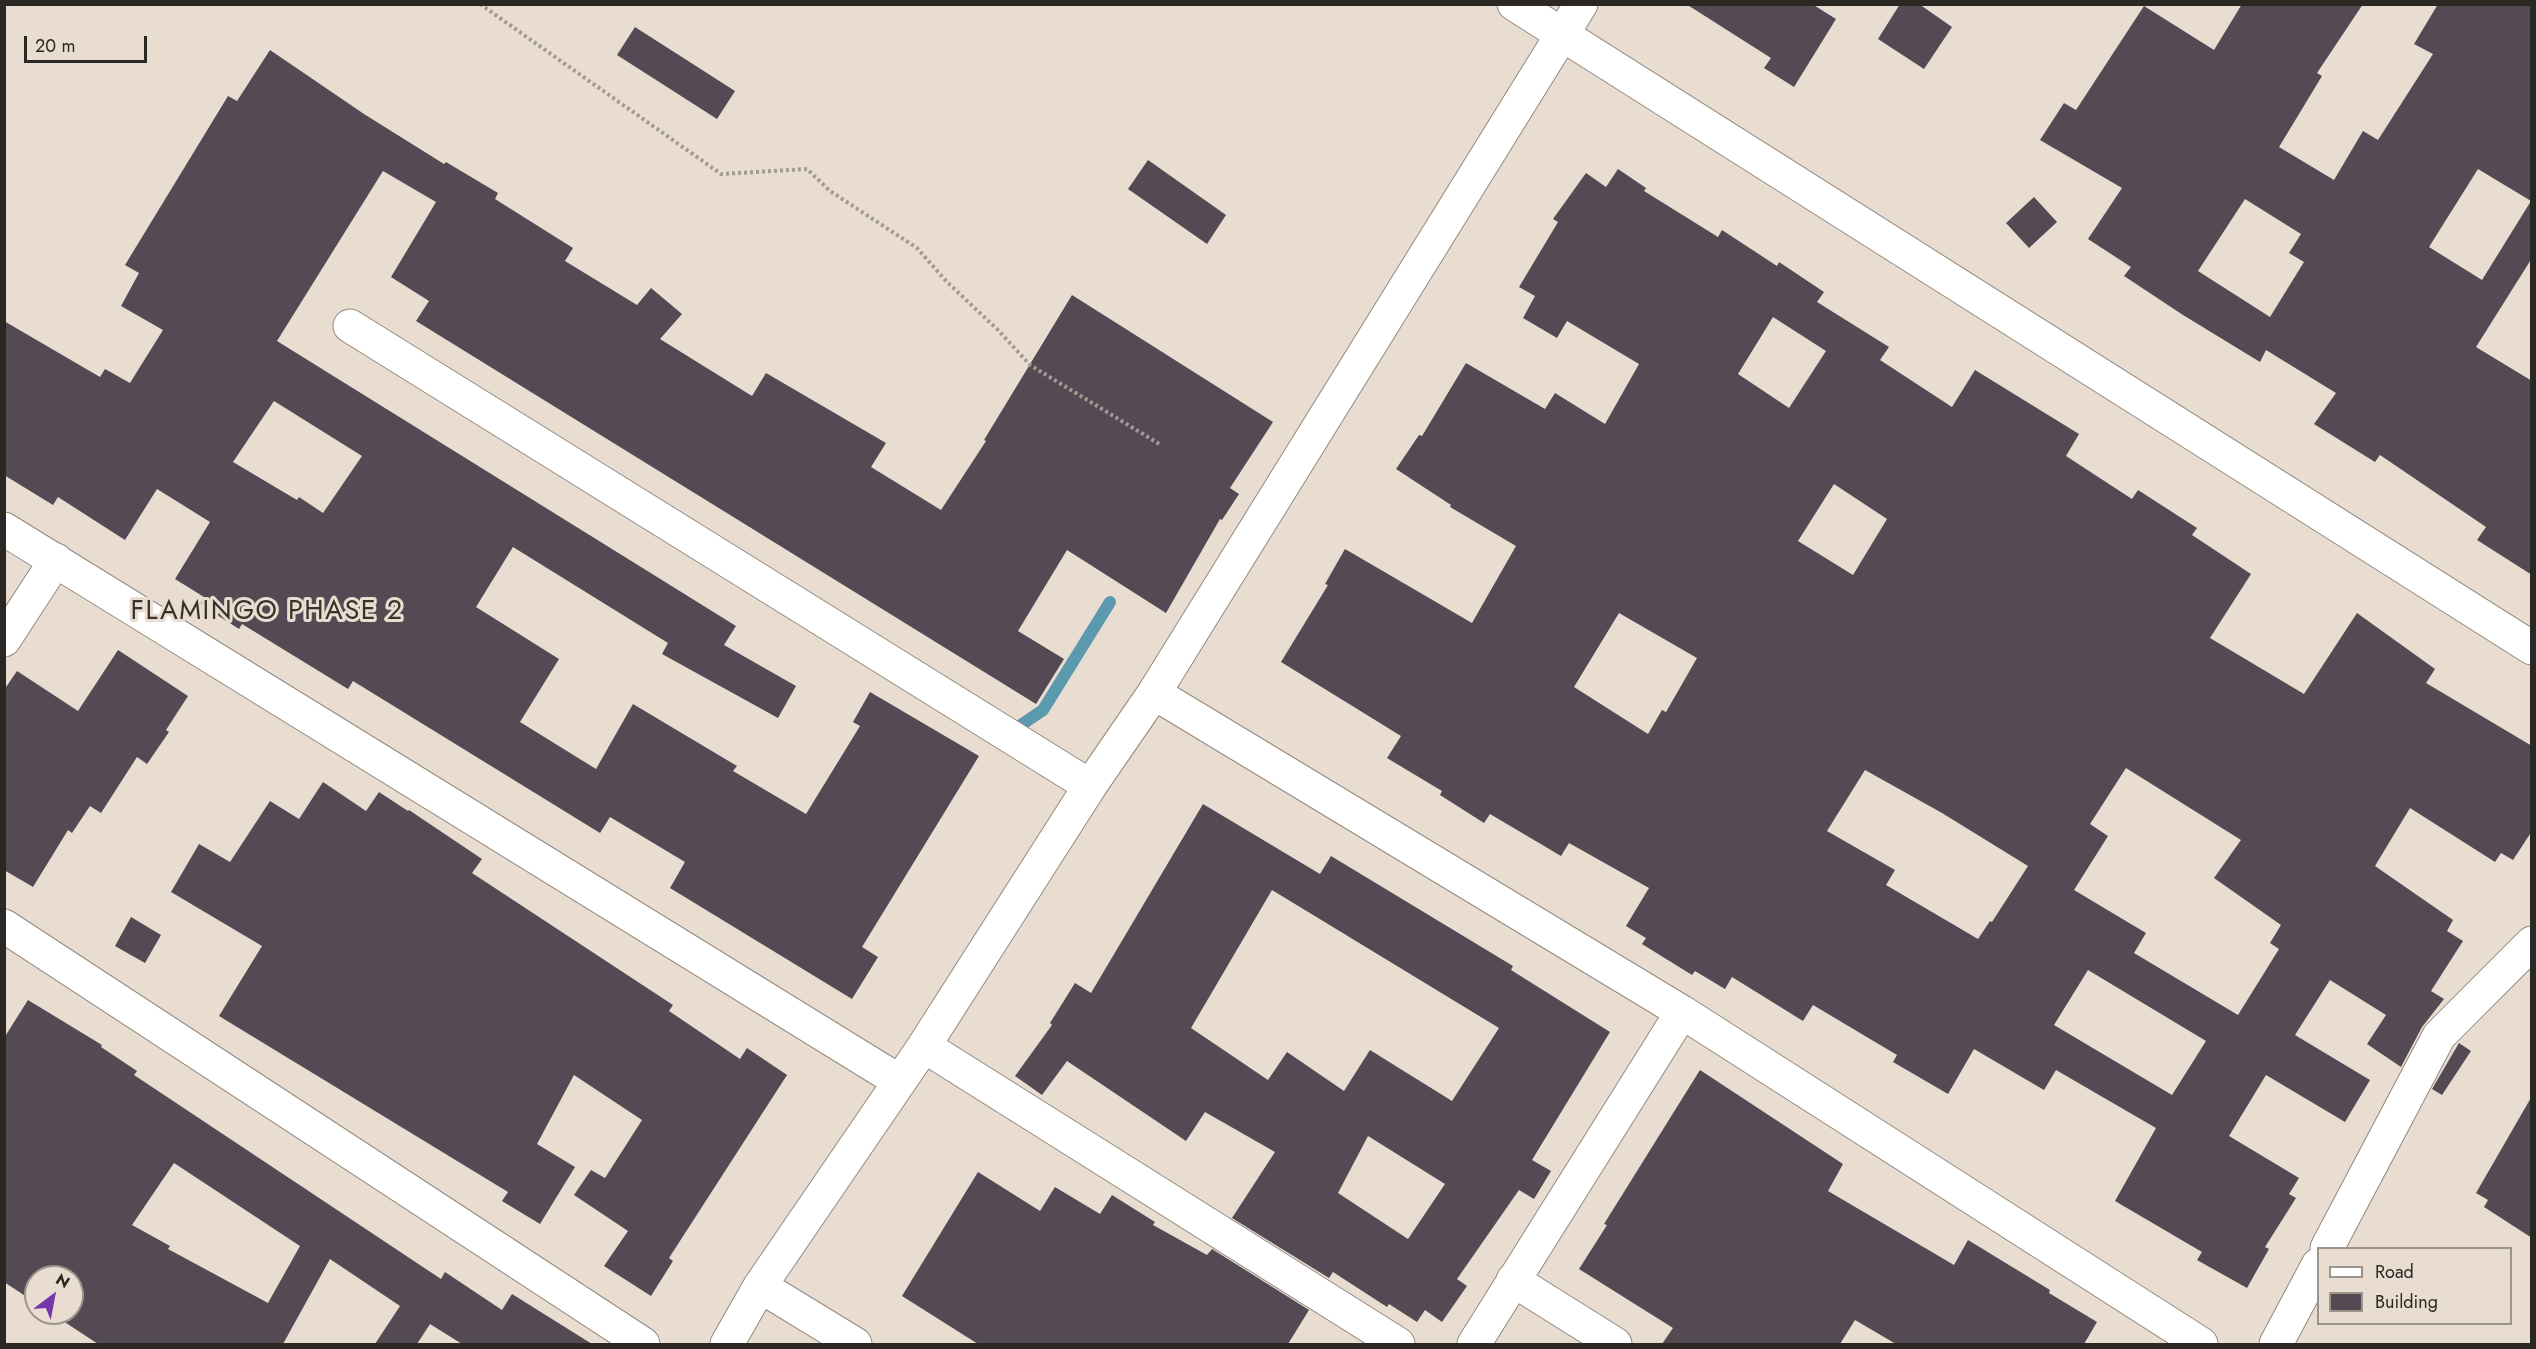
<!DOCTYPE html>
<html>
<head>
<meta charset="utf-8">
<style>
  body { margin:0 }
  #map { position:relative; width:2536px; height:1349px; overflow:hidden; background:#e9ddd2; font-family:Jost,sans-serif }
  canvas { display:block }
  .frame { position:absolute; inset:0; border:6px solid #2b2723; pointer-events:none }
  .legend { position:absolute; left:2317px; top:1247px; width:195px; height:78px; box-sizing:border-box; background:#e9ddd2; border:2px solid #9d948c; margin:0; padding:8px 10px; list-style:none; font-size:18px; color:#2b2723 }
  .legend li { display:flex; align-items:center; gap:12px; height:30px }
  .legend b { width:30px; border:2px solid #9d948c }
  .north { position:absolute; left:24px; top:1265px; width:60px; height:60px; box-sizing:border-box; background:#e9ddd2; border:2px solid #9d948c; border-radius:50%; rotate:32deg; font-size:16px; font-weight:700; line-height:24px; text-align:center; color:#2b2723 }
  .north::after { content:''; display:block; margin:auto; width:21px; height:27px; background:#7636ab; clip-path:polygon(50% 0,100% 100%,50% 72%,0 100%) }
  .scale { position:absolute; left:24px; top:36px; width:123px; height:27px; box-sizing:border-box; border:3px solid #2b2723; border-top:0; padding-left:8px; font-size:18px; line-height:21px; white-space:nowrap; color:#2b2723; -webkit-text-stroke:4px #e9ddd2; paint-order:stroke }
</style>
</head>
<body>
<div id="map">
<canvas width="2536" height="1349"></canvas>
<div class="frame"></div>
<ul class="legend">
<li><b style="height:8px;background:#fff"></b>Road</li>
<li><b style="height:16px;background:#534a54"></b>Building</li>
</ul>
<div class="north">N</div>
<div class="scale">20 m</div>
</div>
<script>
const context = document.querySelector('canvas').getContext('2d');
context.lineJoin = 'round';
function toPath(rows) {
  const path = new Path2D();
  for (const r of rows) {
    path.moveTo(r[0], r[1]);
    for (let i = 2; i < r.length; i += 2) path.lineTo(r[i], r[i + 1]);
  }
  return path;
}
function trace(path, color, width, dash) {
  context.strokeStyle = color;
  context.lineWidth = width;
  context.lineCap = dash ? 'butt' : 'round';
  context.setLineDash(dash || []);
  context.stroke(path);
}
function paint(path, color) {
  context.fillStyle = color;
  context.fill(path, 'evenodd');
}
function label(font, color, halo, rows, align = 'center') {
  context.font = font + ' Jost,sans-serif';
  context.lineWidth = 6;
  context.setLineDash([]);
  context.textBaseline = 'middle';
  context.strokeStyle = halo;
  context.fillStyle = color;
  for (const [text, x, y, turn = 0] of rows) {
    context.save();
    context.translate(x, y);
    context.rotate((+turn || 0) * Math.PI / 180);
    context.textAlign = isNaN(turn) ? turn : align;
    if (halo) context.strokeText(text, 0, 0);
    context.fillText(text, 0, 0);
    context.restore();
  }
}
trace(toPath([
  [1018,727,1043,710,1110,602]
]), '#5b99af', 12);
paint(toPath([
  [1686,4,1812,4,1836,19,1794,87,1764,68,1771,58],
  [1900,4,1919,4,1952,27,1924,69,1878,39],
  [2242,4,2363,4,2317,73,2322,76,2279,147,2334,180,2363,131,2378,140,2433,54,2414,44,2438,4,2532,4,2532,258,2476,347,2532,381,2532,575,2477,540,2486,527,2380,455,2375,462,2314,424,2336,393,2266,350,2260,362,2183,315,2124,276,2131,267,2088,239,2122,188,2040,140,2064,103,2076,110,2144,6,2214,50],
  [2478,169,2531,201,2482,280,2429,247],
  [2245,199,2301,234,2289,253,2304,262,2270,317,2198,271],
  [635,27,735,91,717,119,617,55],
  [270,50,364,114,444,164,446,162,498,193,495,199,573,248,565,261,637,305,651,288,682,314,660,339,752,396,766,373,886,443,871,467,941,510,986,441,984,440,1072,295,1273,422,1230,488,1239,494,1222,520,1220,519,1166,613,1067,550,1018,631,1064,659,1036,704,416,321,429,301,391,277,436,202,383,171,277,341,736,626,724,645,796,686,778,718,662,654,668,643,513,547,476,607,559,659,520,722,596,769,633,704,737,766,733,771,806,814,860,726,853,722,870,692,979,756,862,947,878,957,852,999,670,888,685,862,610,817,600,833,353,681,348,689,242,624,239,629,200,604,204,597,175,579,210,522,157,489,125,540,58,497,53,505,4,475,4,321,100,377,105,369,130,383,163,330,121,306,139,273,125,265,228,96,237,101],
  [274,401,362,456,323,513,299,497,297,500,233,462],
  [1148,160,1226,215,1207,244,1128,189],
  [1618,169,1646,188,1644,191,1718,237,1722,230,1777,266,1779,262,1824,292,1817,302,1889,347,1880,360,1952,407,1975,370,2079,434,2066,456,2132,499,2138,490,2197,528,2192,535,2251,574,2210,638,2304,694,2357,613,2435,669,2426,683,2532,746,2532,831,2513,860,2501,853,2495,862,2410,808,2375,866,2453,920,2447,931,2463,941,2431,991,2444,999,2422,1027,2401,1067,2367,1044,2386,1015,2330,980,2295,1035,2370,1080,2345,1122,2266,1075,2229,1136,2299,1178,2289,1194,2296,1198,2265,1247,2269,1249,2247,1288,2197,1260,2202,1252,2115,1201,2156,1128,2056,1070,2044,1090,1974,1049,1948,1094,1893,1062,1897,1055,1813,1005,1803,1021,1732,977,1725,989,1695,971,1692,975,1642,944,1646,938,1626,926,1649,888,1569,843,1561,856,1490,814,1484,823,1440,795,1442,791,1387,758,1401,736,1281,662,1328,585,1325,584,1345,549,1472,623,1516,546,1450,507,1451,505,1396,469,1419,435,1422,436,1466,363,1545,409,1555,393,1605,424,1639,364,1567,321,1557,338,1523,318,1535,296,1519,287,1558,222,1553,219,1586,173,1606,187],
  [1773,317,1826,351,1789,408,1738,374],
  [1834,484,1887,519,1853,575,1798,541],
  [1619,613,1697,658,1666,712,1662,710,1648,734,1574,687],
  [2126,768,2241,840,2214,878,2281,925,2270,943,2279,949,2238,1015,2134,953,2146,933,2074,890,2108,836,2090,824],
  [1865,770,1942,813,2028,866,1992,922,1990,921,1978,939,1886,885,1895,870,1827,831],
  [2088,970,2206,1041,2172,1095,2054,1025],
  [2034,197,2057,222,2029,248,2006,223],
  [118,650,188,696,166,730,169,732,147,764,137,757,101,813,90,806,72,833,68,830,33,887,4,870,4,690,17,671,78,711],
  [323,782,366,811,379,792,408,811,409,810,482,859,472,873,673,1005,669,1011,740,1059,747,1048,787,1075,669,1258,673,1261,651,1296,604,1266,628,1231,574,1195,591,1170,605,1178,642,1120,574,1075,537,1144,575,1167,540,1224,502,1201,508,1192,219,1016,262,946,171,892,199,844,230,862,270,801,299,819],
  [1203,804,1320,874,1331,856,1513,966,1511,970,1610,1032,1532,1160,1551,1171,1534,1199,1519,1190,1457,1279,1467,1286,1442,1322,1425,1310,1417,1322,1389,1304,1387,1307,1333,1272,1329,1278,1232,1218,1275,1152,1205,1112,1186,1141,1067,1061,1042,1095,1015,1076,1052,1025,1050,1023,1075,983,1091,993],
  [1272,890,1499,1028,1452,1101,1370,1050,1344,1091,1287,1052,1268,1080,1191,1028],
  [1368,1136,1445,1184,1408,1239,1338,1193],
  [131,917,161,935,145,963,115,946],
  [28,1000,102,1045,101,1047,137,1071,134,1075,441,1279,445,1272,502,1310,512,1294,592,1344,462,1344,430,1324,417,1344,375,1344,400,1306,330,1259,283,1344,98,1344,51,1313,72,1313,72,1277,36,1277,36,1303,4,1282,4,1038],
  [174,1163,300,1246,268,1303,168,1249,170,1246,132,1225],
  [2459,1043,2471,1051,2442,1095,2432,1089],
  [1700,1070,1843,1164,1828,1191,1954,1265,1968,1240,2050,1290,2049,1293,2097,1322,2084,1344,1896,1344,1855,1320,1840,1344,1662,1344,1673,1328,1579,1269,1607,1225,1604,1224],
  [2532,1096,2532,1238,2484,1207,2488,1200,2476,1193],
  [978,1172,1040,1211,1055,1187,1100,1214,1112,1195,1155,1222,1153,1225,1207,1255,1212,1249,1309,1310,1288,1344,978,1344,902,1296]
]), '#534a54');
const street = toPath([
  [1514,4,2532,648],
  [350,326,1090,786],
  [4,529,899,1081],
  [4,640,56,560],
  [1154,693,1682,1012,2201,1344],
  [4,926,643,1344],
  [924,1046,1398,1344],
  [2327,1248,2439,1036,2532,943],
  [1513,1280,1615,1344],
  [760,1286,855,1344],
  [727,1344,760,1286,924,1046,1090,786,1154,693,1581,4],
  [1474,1344,1682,1012],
  [2276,1344,2318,1265]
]);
trace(street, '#93897e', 35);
trace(toPath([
  [480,4,721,174,807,169,830,191,917,248,947,282,998,330,1030,365,1161,445]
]), '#a39a91', 4, [3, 3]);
trace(street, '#fff', 33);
context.letterSpacing = '1.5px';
label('27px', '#3a3228', '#e9ddd2', [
  ["FLAMINGO PHASE 2",267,612]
]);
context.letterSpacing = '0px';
</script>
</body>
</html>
